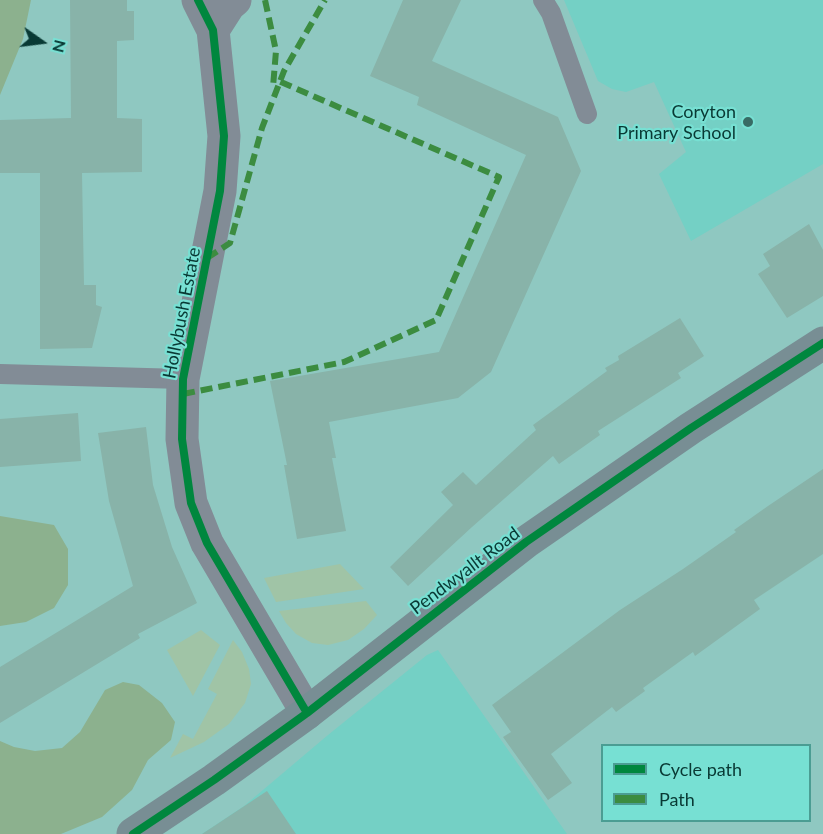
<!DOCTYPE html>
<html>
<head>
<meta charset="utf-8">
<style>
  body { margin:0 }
  #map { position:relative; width:823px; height:834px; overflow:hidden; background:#8fc8c1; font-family:Lato,sans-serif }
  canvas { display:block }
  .legend { position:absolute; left:601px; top:744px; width:210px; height:78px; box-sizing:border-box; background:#77e0d3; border:2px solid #4b9d93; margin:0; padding:8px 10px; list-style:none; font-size:18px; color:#093934 }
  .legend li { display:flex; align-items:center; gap:12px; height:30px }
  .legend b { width:30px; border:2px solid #4b9d93 }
  .north { position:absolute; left:12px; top:12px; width:60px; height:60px; -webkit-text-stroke:4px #77e0d3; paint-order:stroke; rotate:104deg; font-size:16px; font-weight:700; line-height:24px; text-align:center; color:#093934 }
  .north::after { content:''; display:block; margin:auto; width:21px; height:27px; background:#093934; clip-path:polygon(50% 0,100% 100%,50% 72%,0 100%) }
</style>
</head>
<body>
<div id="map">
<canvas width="823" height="834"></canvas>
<ul class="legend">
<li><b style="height:8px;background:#00873e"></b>Cycle path</li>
<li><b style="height:8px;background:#3c8c40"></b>Path</li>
</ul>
<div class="north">N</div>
</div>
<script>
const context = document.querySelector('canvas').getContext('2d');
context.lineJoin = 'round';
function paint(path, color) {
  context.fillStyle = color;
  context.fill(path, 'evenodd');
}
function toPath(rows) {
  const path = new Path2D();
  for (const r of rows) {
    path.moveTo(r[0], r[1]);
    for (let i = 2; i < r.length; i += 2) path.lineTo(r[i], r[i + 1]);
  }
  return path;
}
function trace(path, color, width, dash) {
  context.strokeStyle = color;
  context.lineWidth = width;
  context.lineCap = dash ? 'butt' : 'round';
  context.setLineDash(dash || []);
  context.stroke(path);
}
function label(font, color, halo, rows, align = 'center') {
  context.font = font + ' Lato,sans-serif';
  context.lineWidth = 4.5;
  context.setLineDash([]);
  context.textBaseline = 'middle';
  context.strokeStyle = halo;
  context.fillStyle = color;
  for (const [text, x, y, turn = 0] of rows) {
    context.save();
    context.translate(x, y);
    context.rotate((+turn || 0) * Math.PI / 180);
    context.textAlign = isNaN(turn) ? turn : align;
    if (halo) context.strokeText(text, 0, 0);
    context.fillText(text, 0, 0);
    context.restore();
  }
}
paint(toPath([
  [564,0,823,0,823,164,691,241,659,174,686,152,654,82,626,92,612,89,598,81],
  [438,650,567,834,202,834,244,806,328,735,427,655]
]), '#74d0c5');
paint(toPath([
  [340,564,364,589,276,602,264,578],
  [366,601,377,615,364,629,348,640,328,645,312,643,296,634,286,623,279,611],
  [201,630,220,645,193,696,167,650],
  [233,640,242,652,249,669,251,684,245,703,229,724,204,742,170,758,183,734,193,739,217,694,208,689]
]), '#a0c4a6');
paint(toPath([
  [0,0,31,0,23,39,0,95],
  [0,516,54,525,68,549,68,585,54,608,26,622,0,626],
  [123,682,139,685,162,703,175,722,171,740,148,760,132,790,102,817,61,834,0,834,0,741,14,747,35,751,62,748,80,732,105,690]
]), '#8cb18e');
paint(toPath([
  [70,0,127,0,127,11,134,11,134,40,117,41,117,118,142,119,142,172,82,173,84,285,96,285,96,305,102,307,92,348,40,349,40,173,0,173,0,120,71,118],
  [403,0,461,0,432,61,558,117,581,171,491,372,458,398,329,422,336,458,332,458,346,531,297,539,284,465,287,465,270,381,439,352,526,155,417,105,419,97,370,76],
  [809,224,823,250,823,296,787,318,758,274,770,266,763,254],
  [680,318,704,356,678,373,681,378,598,431,600,435,559,464,553,456,472,527,408,586,390,567,453,505,441,492,463,472,476,485,536,430,533,425,607,371,605,368,619,360,618,356],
  [78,413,81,461,0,467,0,419],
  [146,427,153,485,172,547,197,603,138,634,140,638,0,723,0,667,133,586,109,501,98,433],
  [823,469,823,554,754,600,760,609,695,656,693,652,643,688,645,691,616,712,612,707,551,754,572,783,548,800,503,737,511,732,492,705,620,610,683,569,736,532,734,530,768,506],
  [267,791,296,834,202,834]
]), '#88b3a9');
trace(toPath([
  [543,0,551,13,587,114],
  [0,374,183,379]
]), '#828c96', 20);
trace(toPath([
  [198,0,213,30,224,136,220,191,183,379,182,439,191,503,207,543,307,713],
  [213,30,229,5,235,0]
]), '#828c96', 33);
trace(toPath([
  [133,834,214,780,307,713,526,542,691,428,823,343]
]), '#788e94', 33);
trace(toPath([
  [265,0,276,51,273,87],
  [207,258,230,243,262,128,284,71,325,0],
  [183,394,344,362,436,320,499,177,274,79]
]), '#3c8c40', 6, [12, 6]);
trace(toPath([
  [198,0,213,30,224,136,220,191,183,379,182,439,191,503,207,543,307,713],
  [133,834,214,780,307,713,526,542,691,428,823,343]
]), '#00873e', 8);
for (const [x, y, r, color] of [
  [748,122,6,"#386b65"]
]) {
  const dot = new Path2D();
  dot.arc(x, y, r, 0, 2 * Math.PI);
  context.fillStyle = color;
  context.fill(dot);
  trace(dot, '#77e0d3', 2);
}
label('18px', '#093934', '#77e0d3', [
  ["Coryton",736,112],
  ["Primary School",736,133]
], 'right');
label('18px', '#093934', '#77e0d3', [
  ["Hollybush Estate",182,313,-79],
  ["Pendwyallt Road",465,571,-37]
]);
</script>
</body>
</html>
